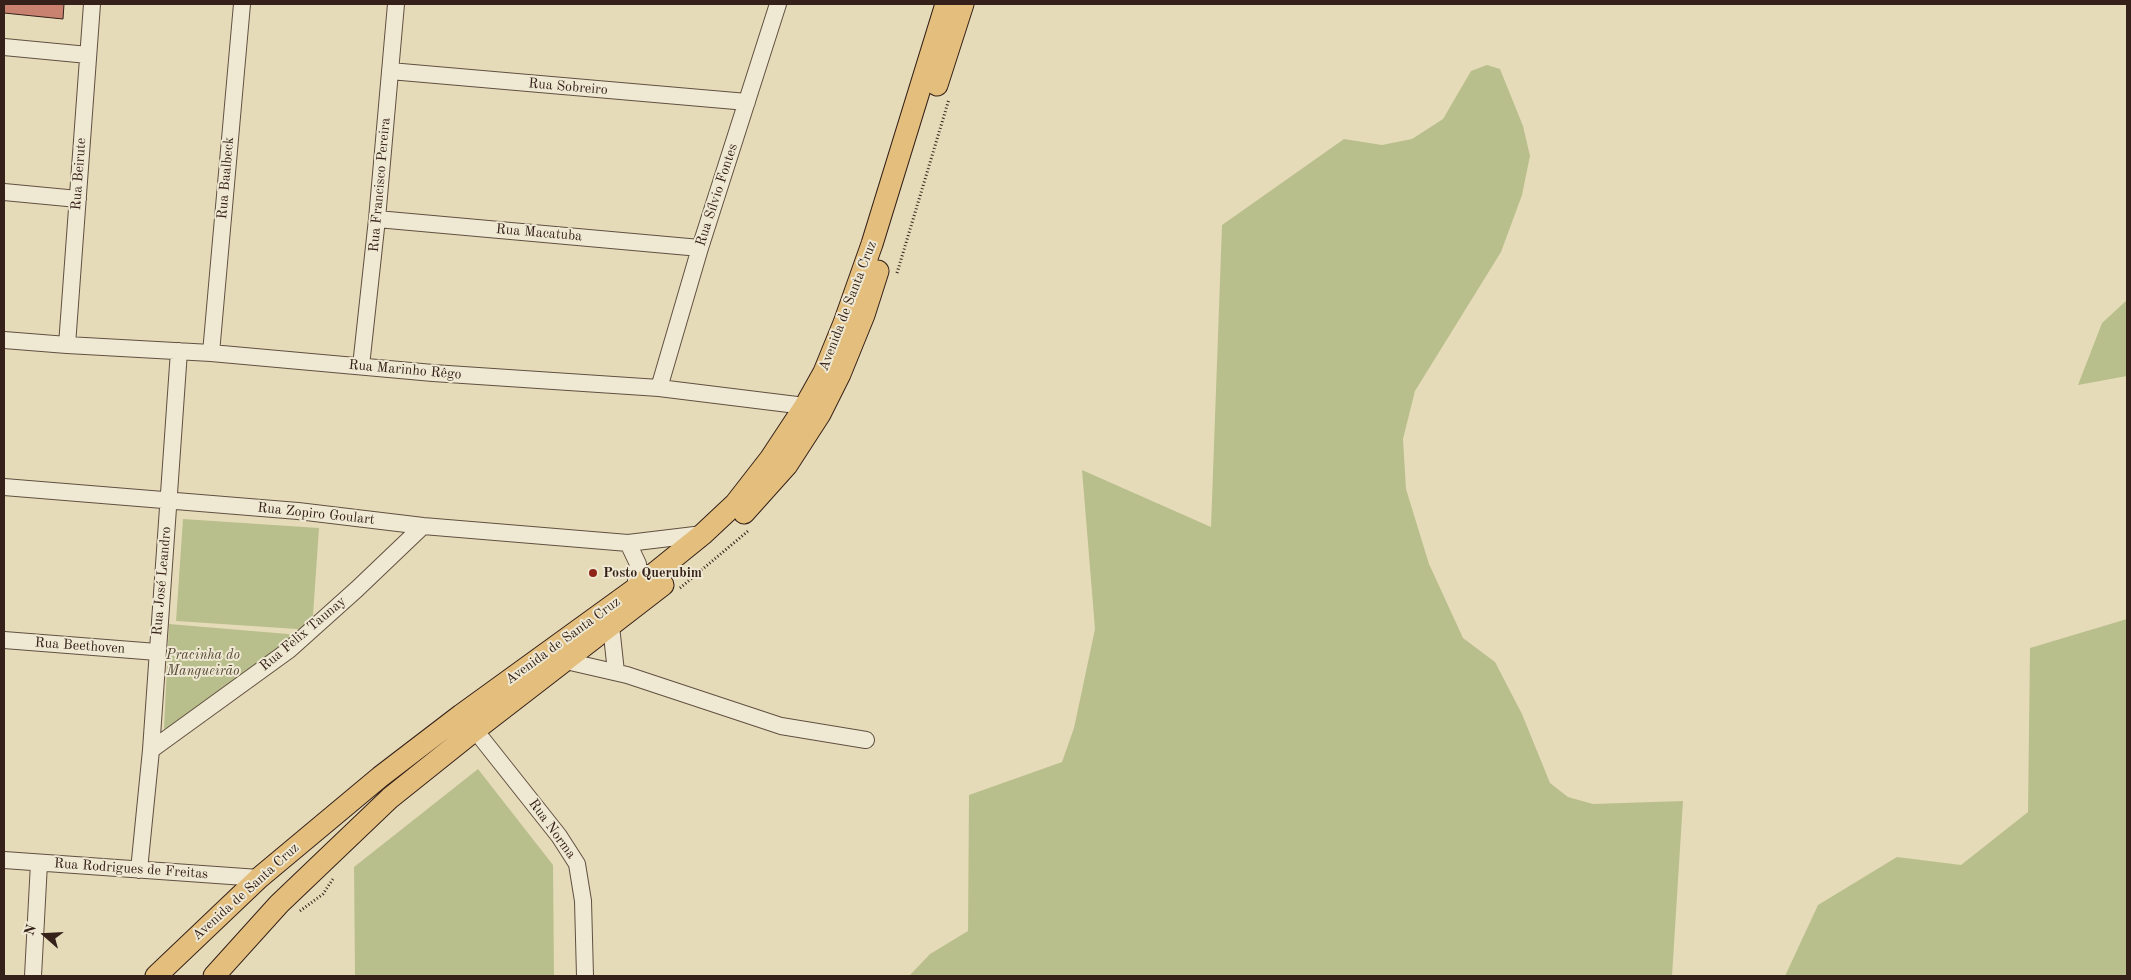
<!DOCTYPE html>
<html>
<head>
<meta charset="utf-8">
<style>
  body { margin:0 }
  #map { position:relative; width:2131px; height:980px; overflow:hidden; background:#e6dbb9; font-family:"Old Standard TT",serif }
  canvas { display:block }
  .frame { position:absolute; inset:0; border:5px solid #352119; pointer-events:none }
  .north { position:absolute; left:20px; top:910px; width:50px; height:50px; -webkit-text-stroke:4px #efe8d2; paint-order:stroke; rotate:289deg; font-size:14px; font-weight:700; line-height:20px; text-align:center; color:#352119 }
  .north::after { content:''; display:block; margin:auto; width:18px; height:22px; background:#352119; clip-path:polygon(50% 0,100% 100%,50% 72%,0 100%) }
</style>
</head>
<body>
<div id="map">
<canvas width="2131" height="980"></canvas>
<div class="frame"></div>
<div class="north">N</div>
</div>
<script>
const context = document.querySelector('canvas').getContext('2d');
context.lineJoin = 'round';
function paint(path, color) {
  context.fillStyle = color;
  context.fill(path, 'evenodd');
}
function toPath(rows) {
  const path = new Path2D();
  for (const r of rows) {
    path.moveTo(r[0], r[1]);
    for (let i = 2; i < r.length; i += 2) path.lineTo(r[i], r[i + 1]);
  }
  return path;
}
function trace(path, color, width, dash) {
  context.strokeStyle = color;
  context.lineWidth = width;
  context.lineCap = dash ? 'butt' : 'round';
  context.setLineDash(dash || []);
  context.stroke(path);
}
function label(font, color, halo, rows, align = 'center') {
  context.font = font + ' "Old Standard TT",serif';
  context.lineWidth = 4;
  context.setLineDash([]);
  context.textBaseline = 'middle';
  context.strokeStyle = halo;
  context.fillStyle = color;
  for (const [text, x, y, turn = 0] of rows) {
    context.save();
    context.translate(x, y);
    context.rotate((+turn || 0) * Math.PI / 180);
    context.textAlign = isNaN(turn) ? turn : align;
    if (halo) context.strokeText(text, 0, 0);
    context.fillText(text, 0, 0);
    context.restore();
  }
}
paint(toPath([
  [1487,65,1500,69,1523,126,1530,156,1522,195,1501,252,1415,391,1403,439,1406,489,1429,564,1463,638,1495,662,1522,714,1550,783,1568,797,1593,804,1683,801,1672,976,909,976,930,954,968,931,969,795,1062,762,1074,728,1095,629,1082,470,1211,527,1222,225,1344,139,1382,145,1412,139,1443,119,1471,71],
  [2127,300,2127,376,2078,385,2102,323],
  [183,519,319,528,312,630,176,621],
  [2127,619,2127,976,1785,976,1818,905,1897,857,1961,865,2028,812,2030,648],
  [169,624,300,635,185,721,164,729],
  [478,769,553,865,554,976,355,976,354,867]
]), '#b9bf8c');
const building = toPath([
  [4,4,64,4,63,19,4,13,4,4]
]);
paint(building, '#c98270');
trace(building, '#352119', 1);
const minor = toPath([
  [4,47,88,55],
  [390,71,747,102],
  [4,192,78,199],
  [377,219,700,248],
  [4,340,67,345,211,353,433,373,659,388,805,406],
  [67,345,92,4],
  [211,353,242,4],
  [361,366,377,219,396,4],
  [659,388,700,248,778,4],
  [4,487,298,511,423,526,628,543,703,534],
  [628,543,638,564,635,589],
  [611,626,616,672],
  [4,640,157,652],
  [566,661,627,675,781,726,866,740],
  [475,730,559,836,577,864,583,901,585,976],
  [151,750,289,650,357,589,423,526],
  [4,860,259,878],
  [139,870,151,750,179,351],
  [33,976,39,863]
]);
const major = toPath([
  [937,85,963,4],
  [744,513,787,465,820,414,840,374,864,315,878,271],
  [156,976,259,878,380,777,461,715,635,589,703,534,735,504,770,459,805,406,824,372,844,323,872,244,946,4],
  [214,976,279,904,390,798,475,730,663,585]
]);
trace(minor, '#615041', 18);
trace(major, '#352119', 23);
trace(toPath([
  [897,273,949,99],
  [680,588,748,531],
  [300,911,323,894,333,879]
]), '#352119', 3, [1, 2.5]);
trace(minor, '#efe8d2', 16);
trace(major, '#e3be7c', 21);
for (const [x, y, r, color] of [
  [593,573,5,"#8f2418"]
]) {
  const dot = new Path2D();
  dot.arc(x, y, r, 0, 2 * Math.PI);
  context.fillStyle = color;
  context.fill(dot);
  trace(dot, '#efe8d2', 2);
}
label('14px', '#352119', '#efe8d2', [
  ["Rua Sobreiro",568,87,5],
  ["Rua Beirute",79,174,-86],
  ["Rua Baalbeck",226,178,-85],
  ["Rua Francisco Pereira",380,185,-85],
  ["Rua Sílvio Fontes",717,195,-72],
  ["Rua Macatuba",539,233,5],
  ["Avenida de Santa Cruz",848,306,-69],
  ["Rua Marinho Rêgo",405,370,5],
  ["Rua Zopiro Goulart",316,514,6],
  ["Rua José Leandro",162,581,-85],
  ["Rua Felix Taunay",303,634,-40],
  ["Avenida de Santa Cruz",563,641,-36],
  ["Rua Beethoven",80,646,4],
  ["Rua Norma",552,829,54],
  ["Rua Rodrigues de Freitas",131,869,4],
  ["Avenida de Santa Cruz",246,892,-42]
]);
label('bold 14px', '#352119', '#efe8d2', [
  ["Posto Querubim",603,573]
], 'left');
label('italic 14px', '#564836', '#efe8d2', [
  ["Pracinha do",203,655],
  ["Mangueirão",203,671]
]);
</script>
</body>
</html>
